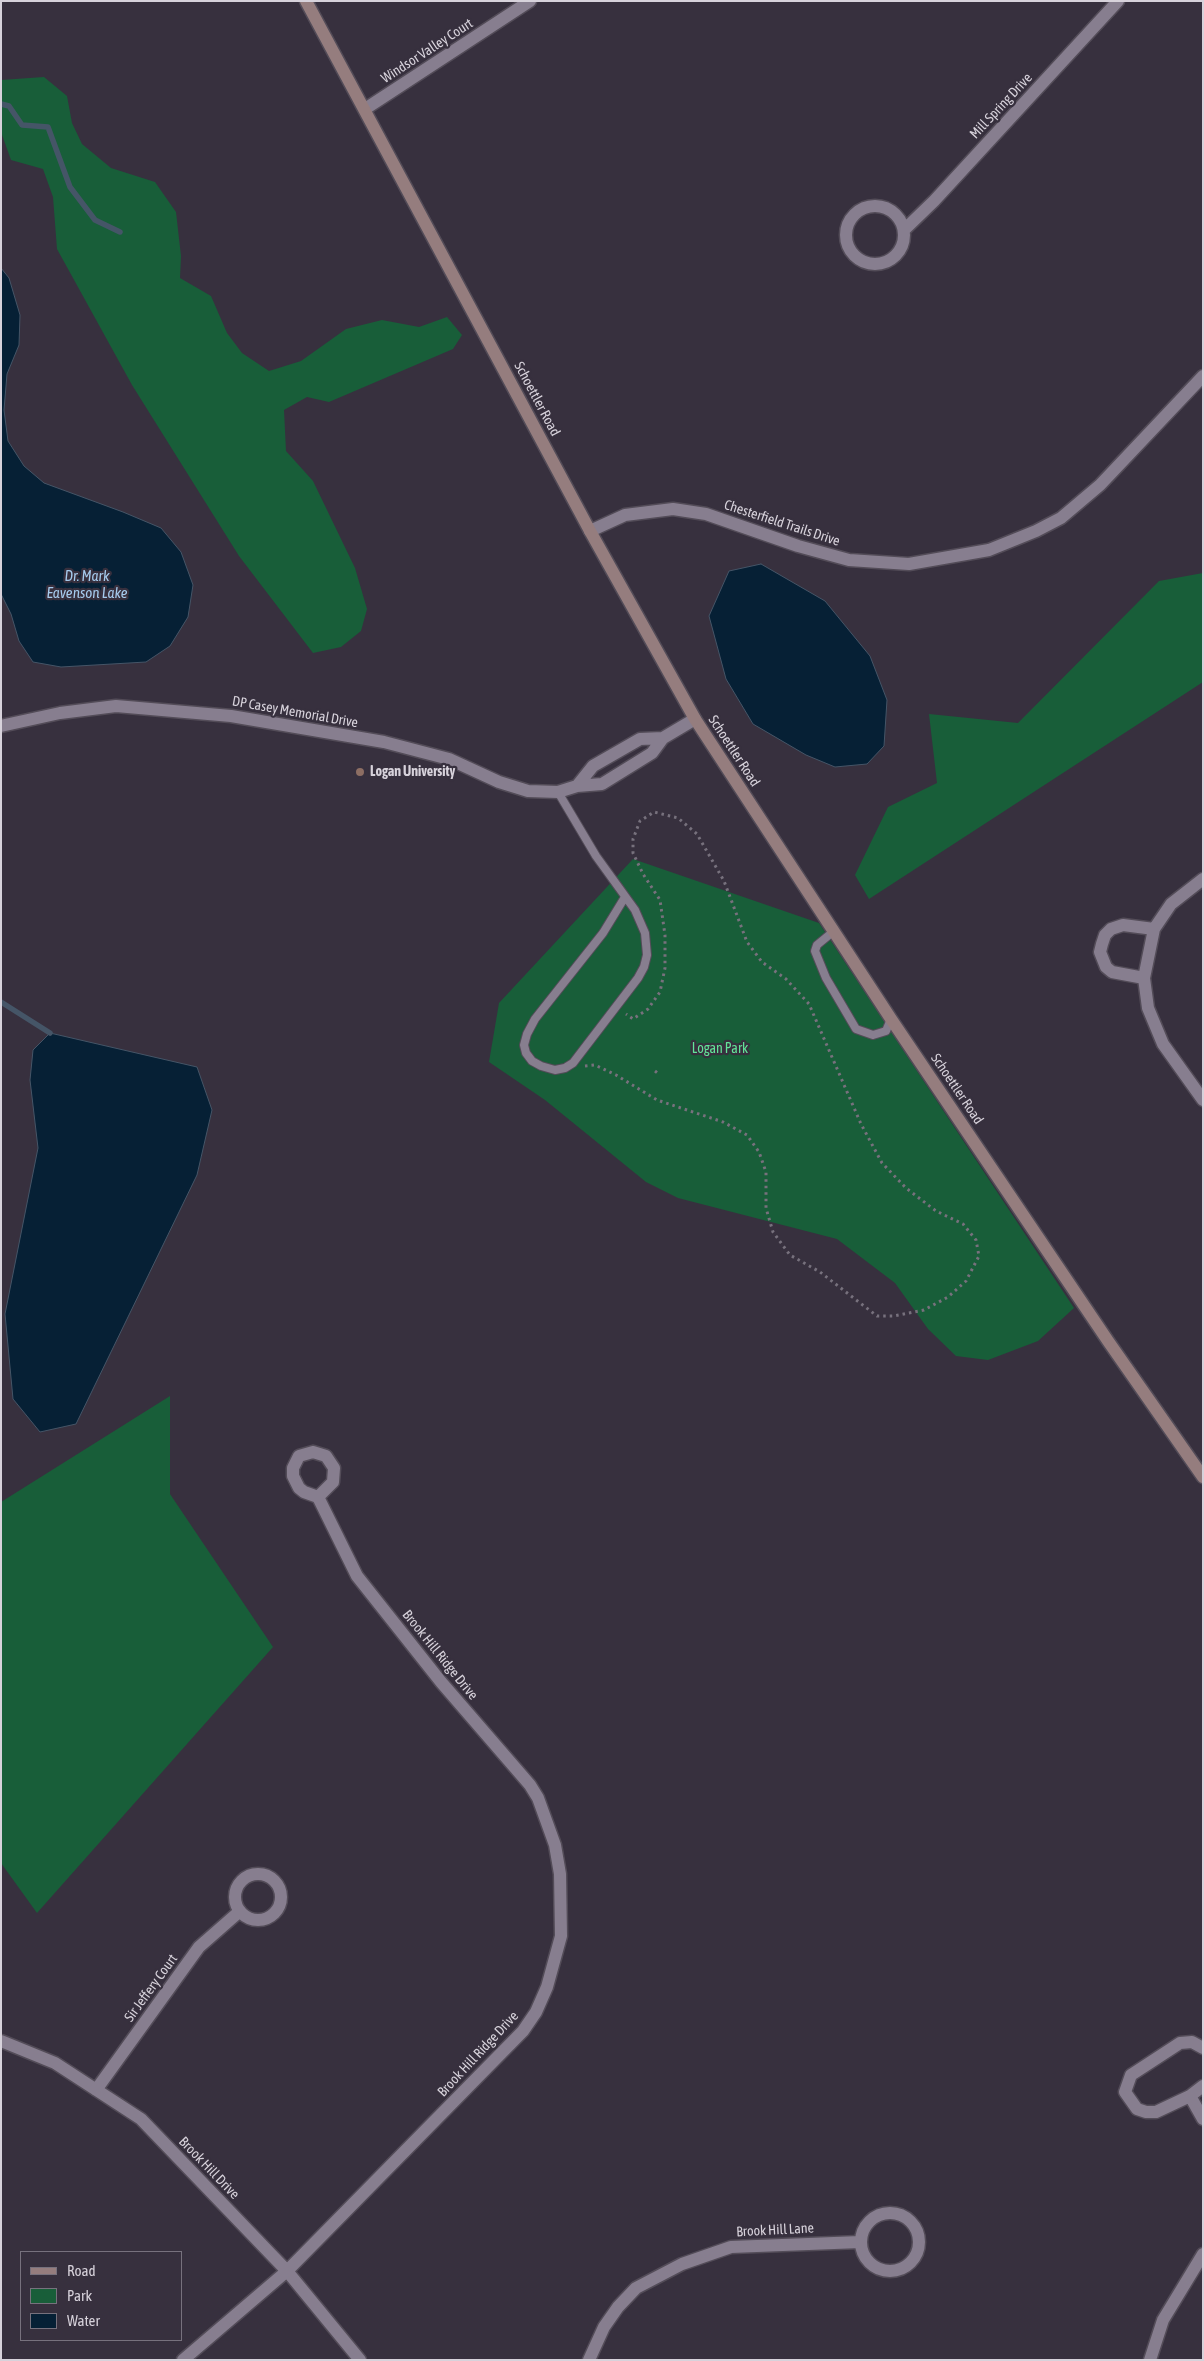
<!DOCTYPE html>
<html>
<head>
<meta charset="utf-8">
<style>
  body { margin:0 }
  #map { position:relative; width:1204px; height:2361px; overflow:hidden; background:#37303e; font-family:"Asap Condensed",sans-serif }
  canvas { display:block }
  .frame { position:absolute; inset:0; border:2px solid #d7d2db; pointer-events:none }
  .legend { position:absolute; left:20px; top:2251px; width:162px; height:90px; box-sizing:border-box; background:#37303e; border:1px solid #77717d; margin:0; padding:6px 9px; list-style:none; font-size:15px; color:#d7d2db }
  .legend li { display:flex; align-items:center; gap:10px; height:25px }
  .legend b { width:25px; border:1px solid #77717d }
</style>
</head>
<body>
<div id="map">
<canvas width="1204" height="2361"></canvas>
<div class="frame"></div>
<ul class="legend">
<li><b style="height:6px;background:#957d7e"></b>Road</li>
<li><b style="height:14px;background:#185e39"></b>Park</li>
<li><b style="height:14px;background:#062035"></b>Water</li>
</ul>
</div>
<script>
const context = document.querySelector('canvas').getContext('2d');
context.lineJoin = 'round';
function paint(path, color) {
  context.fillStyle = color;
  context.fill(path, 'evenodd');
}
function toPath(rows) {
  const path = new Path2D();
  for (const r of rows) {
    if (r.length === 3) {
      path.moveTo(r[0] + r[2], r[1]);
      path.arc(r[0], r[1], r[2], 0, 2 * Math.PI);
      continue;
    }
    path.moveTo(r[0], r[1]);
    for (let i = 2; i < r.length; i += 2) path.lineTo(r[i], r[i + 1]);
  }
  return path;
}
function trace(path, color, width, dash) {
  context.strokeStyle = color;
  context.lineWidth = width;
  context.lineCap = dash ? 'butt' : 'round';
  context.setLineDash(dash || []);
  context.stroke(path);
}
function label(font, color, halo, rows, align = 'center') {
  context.font = font + ' "Asap Condensed",sans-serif';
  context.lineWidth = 4.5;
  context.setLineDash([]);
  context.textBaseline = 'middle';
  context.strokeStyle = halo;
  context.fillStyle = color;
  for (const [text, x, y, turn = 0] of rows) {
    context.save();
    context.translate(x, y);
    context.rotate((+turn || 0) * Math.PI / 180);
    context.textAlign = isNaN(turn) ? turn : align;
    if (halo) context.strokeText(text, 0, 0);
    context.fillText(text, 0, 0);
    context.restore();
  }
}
paint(toPath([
  [44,77,67,96,72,123,82,144,111,168,155,182,176,212,181,256,180,278,211,296,227,333,242,353,269,371,301,361,346,329,382,320,419,327,447,317,462,335,453,349,329,402,307,397,284,410,286,451,313,481,355,568,367,609,361,631,341,647,313,653,239,556,132,385,57,249,53,197,43,169,11,160,1,132,1,80],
  [1203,573,1203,682,869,899,855,875,888,807,937,783,929,714,1018,723,1159,581],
  [633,859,819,923,1074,1308,1038,1341,988,1360,956,1356,928,1329,895,1283,837,1239,678,1198,646,1182,545,1100,489,1062,499,1003],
  [170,1396,170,1494,273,1647,37,1913,1,1863,1,1502]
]), '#185e39');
const water = toPath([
  [1,268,9,278,20,315,19,345,7,374,4,410,8,441,24,466,44,483,123,512,161,528,181,552,193,585,188,617,170,646,146,662,61,667,33,662,19,641,11,614,1,594,1,268],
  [761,564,825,601,870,656,887,700,884,746,867,764,835,767,806,755,753,724,726,679,709,616,729,571,761,564],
  [50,1033,197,1067,212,1110,197,1175,76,1424,40,1432,13,1399,5,1314,38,1148,30,1080,33,1050,50,1033]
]);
paint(water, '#062035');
trace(water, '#455567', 1);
trace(toPath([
  [1,104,9,106,22,125,48,127,70,187,95,220,120,232],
  [1,1002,50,1033]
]), '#455567', 5.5);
const lane = toPath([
  [558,792,596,856,635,910,645,933,647,955,644,967,638,978,573,1063,565,1068,555,1070,541,1066,532,1061,526,1053,524,1045,527,1034,535,1019,603,933,625,897],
  [834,931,817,945,815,951,826,978,856,1029,873,1035,886,1031,891,1019]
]);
const street = toPath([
  [365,109,530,1],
  [875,235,29],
  [904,230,934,201,1118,1],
  [590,531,625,515,673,509,706,514,798,546,849,560,909,564,989,550,1036,531,1061,518,1100,485,1203,376],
  [1,726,60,713,116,706,231,716,384,742,449,759,499,782,528,791,558,792,577,786,602,784,652,753,663,738,695,719],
  [577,786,593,766,640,739,663,738],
  [1203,879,1171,904,1154,929,1144,978,1148,1008,1163,1044,1203,1100],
  [1144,978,1112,972,1106,967,1100,952,1102,944,1105,935,1111,929,1123,925,1154,929],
  [313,1452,326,1456,334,1468,333,1482,318,1497,304,1492,299,1488,293,1476,293,1468,299,1456,313,1452],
  [258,1897,23],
  [1,2041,55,2063,141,2119,287,2271,360,2360],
  [1203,2048,1192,2042,1180,2043,1131,2075,1125,2092,1137,2109,1146,2112,1156,2112,1190,2096,1203,2086],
  [96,2090,199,1947,240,1911],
  [1190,2096,1203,2119],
  [890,2242,29],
  [183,2360,287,2271,523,2031,536,2012,547,1987,561,1936,560,1874,555,1845,538,1798,530,1785,441,1682,357,1576,318,1497],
  [589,2360,604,2327,618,2307,636,2288,682,2264,731,2247,860,2242],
  [1150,2360,1163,2320,1203,2254]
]);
const secondary = toPath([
  [306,1,590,531,695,719,891,1019,1108,1341,1203,1477]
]);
trace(lane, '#534c58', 10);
trace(street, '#534c58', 15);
trace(secondary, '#534c58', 15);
trace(toPath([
  [585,1066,595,1065,616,1075,657,1100,723,1122,747,1135,759,1152,766,1172,766,1208,773,1232,790,1255,820,1272,877,1316,894,1316,924,1310,948,1297,966,1281,979,1256,976,1240,963,1224,936,1211,906,1188,882,1163,861,1124,809,1004,786,979,762,962,747,942,724,881,697,834,678,818,654,812,640,821,633,839,633,853,643,874,660,900,665,935,665,968,660,992,648,1009,633,1019,626,1014],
  [655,1071,660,1075]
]), '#77717d', 3, [2.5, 4]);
trace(lane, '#877e8f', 8);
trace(street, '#877e8f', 12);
trace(secondary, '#957d7e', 12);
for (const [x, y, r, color] of [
  [360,772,5,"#8d6e63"]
]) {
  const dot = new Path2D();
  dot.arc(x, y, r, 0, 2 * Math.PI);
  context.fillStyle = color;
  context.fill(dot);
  trace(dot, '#37303e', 2);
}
label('14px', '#d7d2db', '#37303e', [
  ["Windsor Valley Court",427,51,-33],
  ["Mill Spring Drive",1001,106,-47],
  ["Schoettler Road",537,399,62],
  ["Chesterfield Trails Drive",782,523,18],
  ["DP Casey Memorial Drive",295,712,10],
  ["Schoettler Road",734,751,57],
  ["Schoettler Road",957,1089,56],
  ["Brook Hill Ridge Drive",440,1655,51],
  ["Sir Jeffery Court",151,1988,-54],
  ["Brook Hill Ridge Drive",478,2054,-47],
  ["Brook Hill Drive",209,2168,46],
  ["Brook Hill Lane",775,2230,-3]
]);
label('bold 14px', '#d7d2db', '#37303e', [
  ["Logan University",370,772]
], 'left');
label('14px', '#63e499', '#37303e', [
  ["Logan Park",720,1049]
]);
label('italic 15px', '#a6cbee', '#37303e', [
  ["Dr. Mark",87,576],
  ["Eavenson Lake",87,593]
]);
</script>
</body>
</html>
